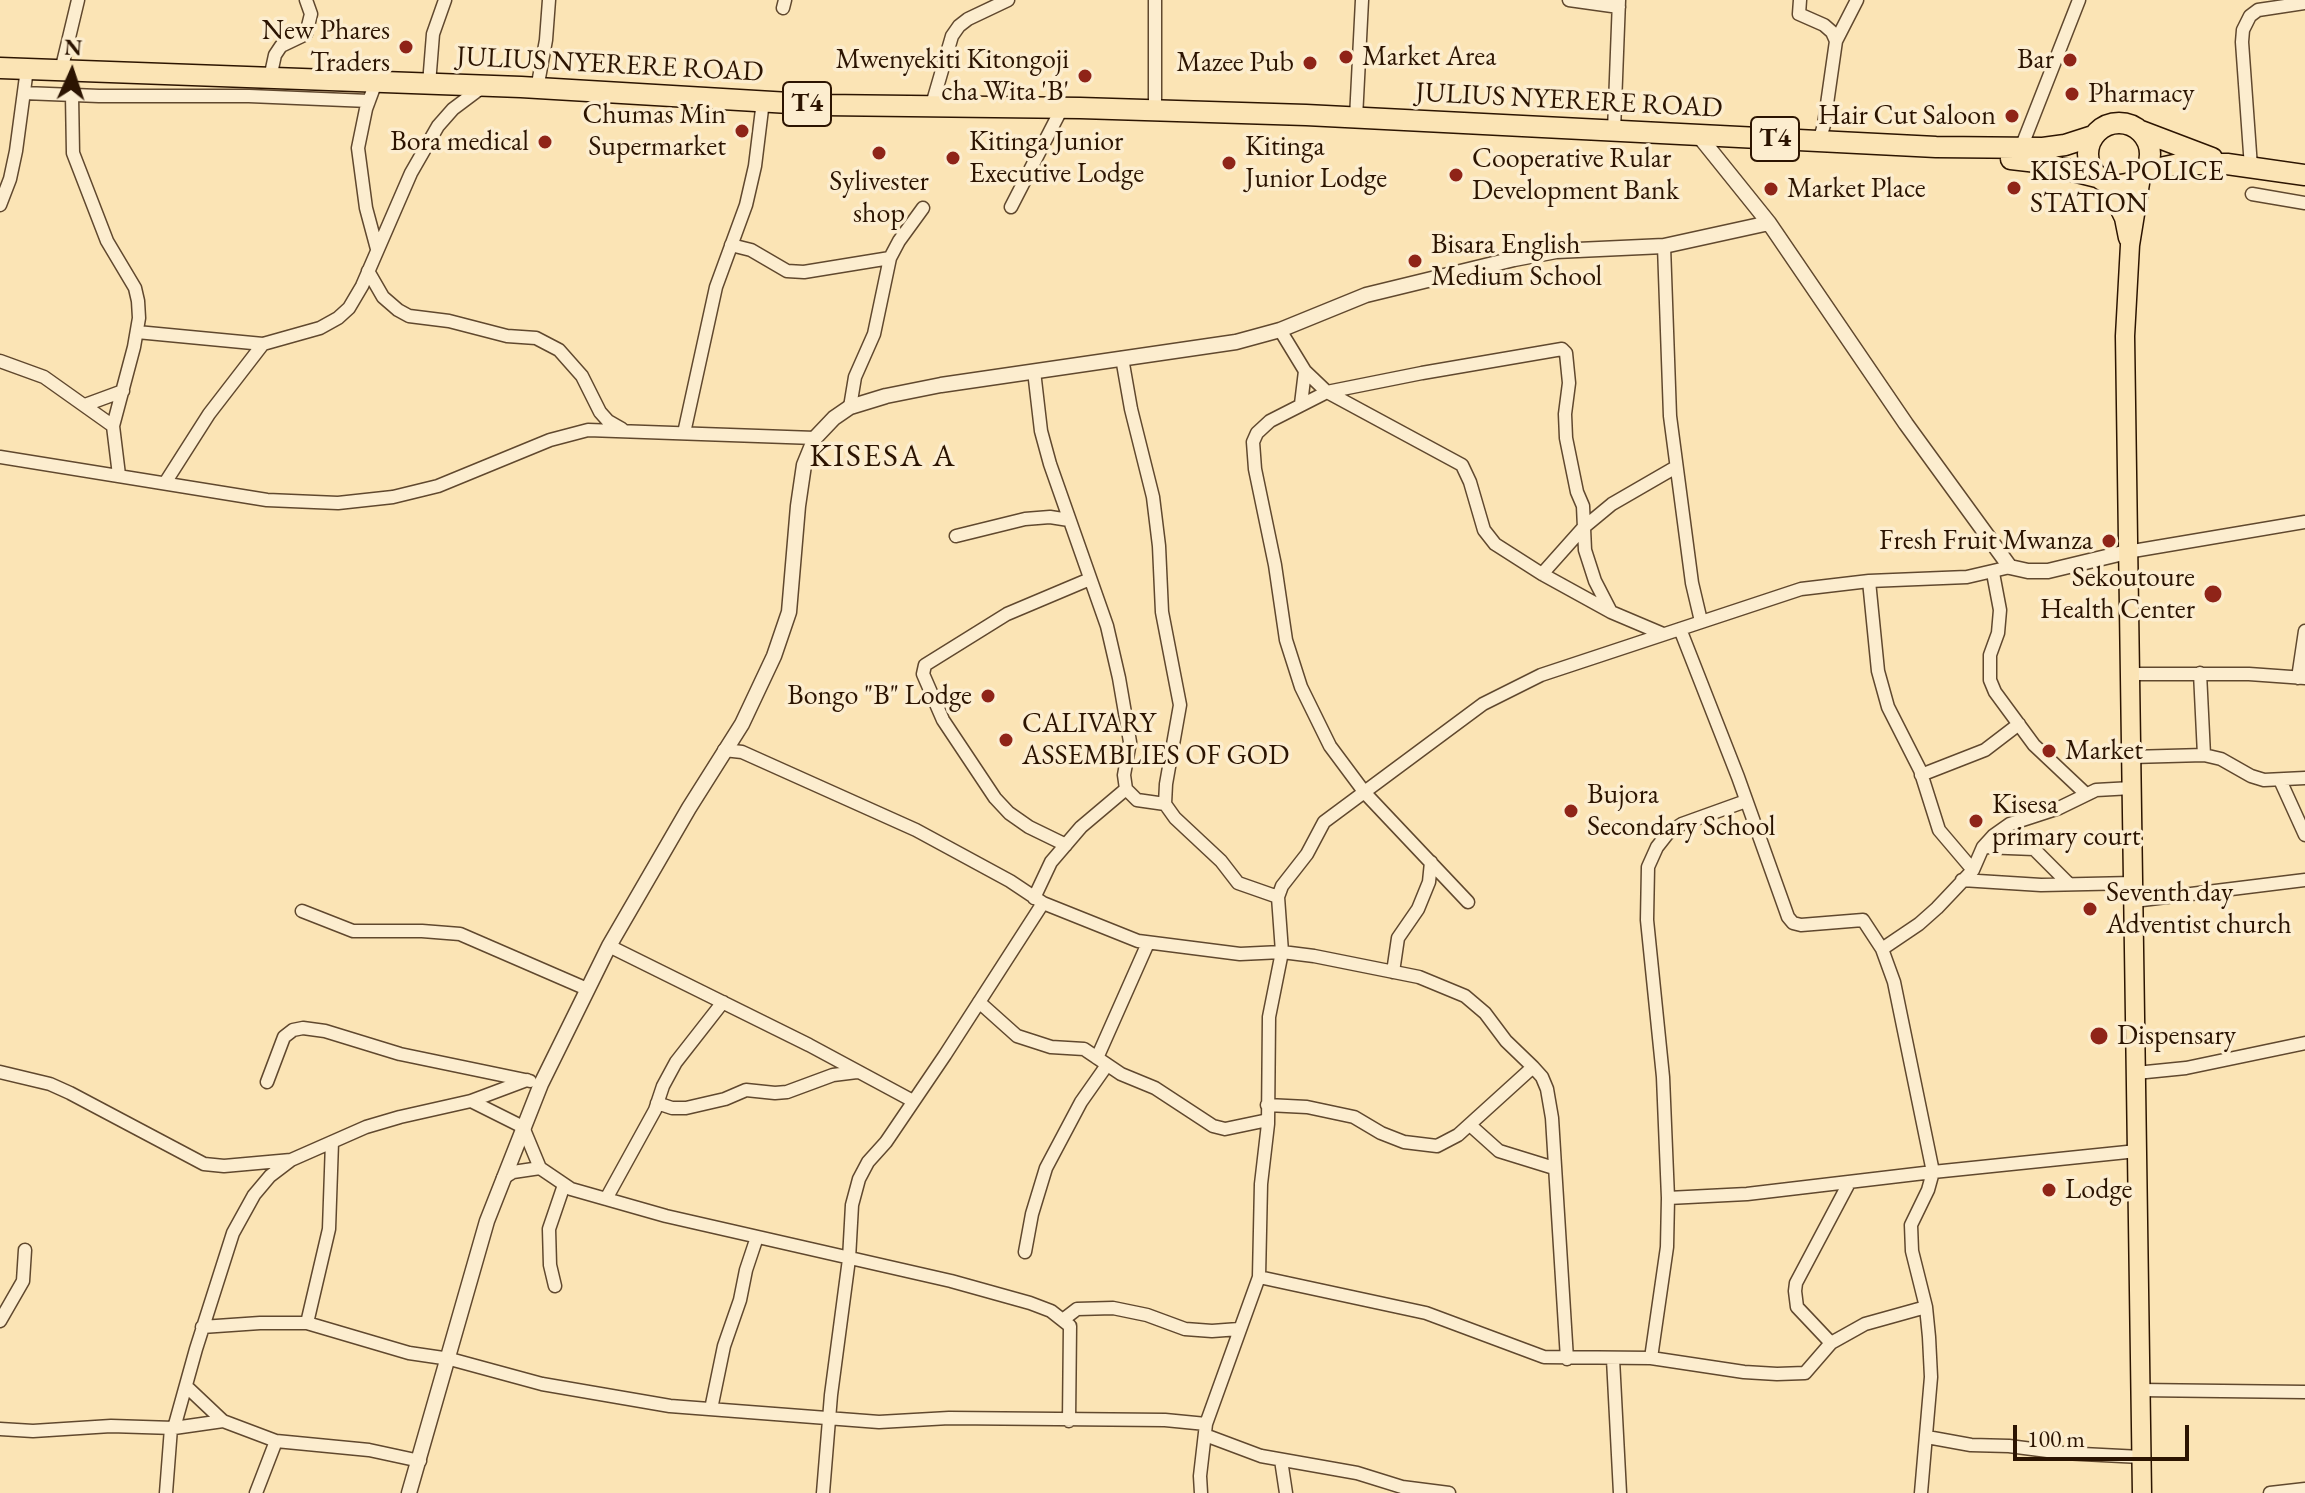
<!DOCTYPE html>
<html>
<head>
<meta charset="utf-8">
<style>
  body { margin:0 }
  #map { position:relative; width:2305px; height:1493px; overflow:hidden; background:#fbe4b5; font-family:"EB Garamond",serif }
  canvas { display:block }
  .north { position:absolute; left:32px; top:32px; width:80px; height:80px; -webkit-text-stroke:6px #fcedcf; paint-order:stroke; rotate:3deg; font-size:22px; font-weight:700; line-height:32px; text-align:center; color:#2c1401 }
  .north::after { content:''; display:block; margin:auto; width:28px; height:36px; background:#2c1401; clip-path:polygon(50% 0,100% 100%,50% 72%,0 100%) }
  .scale { position:absolute; left:2013px; top:1425px; width:176px; height:36px; box-sizing:border-box; border:4px solid #2c1401; border-top:0; padding-left:10px; font-size:24px; line-height:28px; white-space:nowrap; color:#2c1401; -webkit-text-stroke:6px #fcedcf; paint-order:stroke }
</style>
</head>
<body>
<div id="map">
<canvas width="2305" height="1493"></canvas>
<div class="north">N</div>
<div class="scale">100 m</div>
</div>
<script>
const context = document.querySelector('canvas').getContext('2d');
context.lineJoin = 'round';
function toPath(rows) {
  const path = new Path2D();
  for (const r of rows) {
    if (r.length === 3) {
      path.moveTo(r[0] + r[2], r[1]);
      path.arc(r[0], r[1], r[2], 0, 2 * Math.PI);
      continue;
    }
    path.moveTo(r[0], r[1]);
    for (let i = 2; i < r.length; i += 2) path.lineTo(r[i], r[i + 1]);
  }
  return path;
}
function trace(path, color, width, dash) {
  context.strokeStyle = color;
  context.lineWidth = width;
  context.lineCap = dash ? 'butt' : 'round';
  context.setLineDash(dash || []);
  context.stroke(path);
}
function label(font, color, halo, rows, align = 'center') {
  context.font = font + ' "EB Garamond",serif';
  context.lineWidth = 7;
  context.setLineDash([]);
  context.textBaseline = 'middle';
  context.strokeStyle = halo;
  context.fillStyle = color;
  for (const [text, x, y, turn = 0] of rows) {
    context.save();
    context.translate(x, y);
    context.rotate((+turn || 0) * Math.PI / 180);
    context.textAlign = isNaN(turn) ? turn : align;
    if (halo) context.strokeText(text, 0, 0);
    context.fillText(text, 0, 0);
    context.restore();
  }
}
const minor = toPath([
  [1155,0,1155,111],
  [1569,0,1619,7],
  [1800,0,1799,14,1824,25,1832,32,1836,41,1824,125,1819,141],
  [783,8,785,0],
  [1836,41,1857,0],
  [61,71,78,0],
  [270,78,275,55,281,46,306,34,311,14,306,0],
  [376,82,366,109,358,148,366,208,377,249],
  [429,84,433,34,445,0],
  [537,89,546,40,549,0],
  [24,93,99,96,249,96,369,101],
  [72,95,73,153,107,241,135,288,138,301,139,318,134,347,113,426,119,475],
  [931,108,952,36,959,26,968,19,1008,0],
  [1356,118,1362,0],
  [1614,131,1619,0],
  [2021,148,2079,0],
  [2251,167,2242,42,2243,30,2250,16,2258,10,2305,3],
  [2252,194,2305,203],
  [0,205,10,179,16,151,27,69],
  [1011,207,1062,108],
  [731,245,751,250,787,271,804,272,890,258],
  [1664,246,1670,416,1692,583,1701,621],
  [368,271,383,297,398,310,409,316,449,321,507,336,536,338,559,350,582,376,600,412,608,421,622,429],
  [1280,330,1305,371,1327,392,1462,465,1470,482,1484,530,1495,544,1542,574,1611,612,1663,634],
  [137,332,263,344],
  [1122,358,1131,409,1153,497,1159,546,1162,612,1180,705,1166,784,1165,804,1175,818,1221,861,1238,883,1278,897],
  [0,361,44,377,113,426],
  [1034,371,1041,431,1050,464,1107,626,1119,678,1130,742,1124,775,1126,789,1137,800,1165,804],
  [1301,404,1305,371],
  [85,405,123,391],
  [850,407,855,377,874,334,890,258,899,241,923,208],
  [684,433,716,287,746,205,755,166,763,101],
  [0,457,267,500,338,503,393,497,438,486,550,440,588,430,815,438],
  [165,483,209,414,263,344,320,328,338,318,349,308,362,286,411,173,438,126,453,109,481,88],
  [956,536,1025,519,1050,517,1069,520],
  [2127,552,2305,522],
  [1993,573,2000,610,1998,633,1990,655,1990,680,1995,692,2034,745,2086,794],
  [1542,574,1583,528,1612,504,1676,467],
  [1869,581,1878,671,1888,707,1920,770,1939,830,1973,870],
  [1680,629,1738,777,1788,917,1793,923,1801,925,1863,920,1882,949,1894,982,1933,1172,1928,1190,1911,1225,1912,1251,1926,1307,1929,1337,1931,1377,1921,1493],
  [2200,673,2204,755],
  [2129,674,2249,674,2305,678],
  [2298,678,2305,631],
  [724,750,742,752,916,830,1010,881,1043,903,1138,941,1240,954,1282,952,1314,956,1419,977,1465,996,1485,1013,1506,1041,1533,1067,1542,1077,1547,1089,1552,1118,1567,1359],
  [2131,757,2204,755,2221,759,2251,776,2264,780,2305,778],
  [1921,775,1985,750,2019,724],
  [2280,780,2305,835],
  [1066,845,1029,827,1009,813,995,798,943,720,923,674,925,665,1007,614,1090,579],
  [1983,847,2034,849,2069,884],
  [1962,880,2041,885,2133,883],
  [1034,898,1051,862,1081,827,1126,789],
  [2134,901,2305,880],
  [1468,902,1365,793,1330,746,1301,687,1286,640,1275,565,1255,469,1253,442,1257,433,1270,421,1327,392,1422,373,1562,349,1566,353,1569,383,1565,414,1566,438,1577,492,1583,506,1585,550,1595,581,1611,612],
  [302,911,353,931,422,931,460,934,587,989],
  [609,946,809,1045,913,1101],
  [1882,949,1919,924,1937,908,1973,870,1983,847,1993,836,2010,824,2059,808,2096,790,2132,788],
  [1393,972,1398,938,1418,909,1429,882,1431,862],
  [979,1002,1017,1036,1051,1047,1084,1049,1121,1074,1155,1088,1213,1126,1225,1129,1268,1120],
  [1097,1058,1148,943],
  [0,1072,50,1084,70,1093,204,1164,224,1166,291,1160],
  [2136,1073,2186,1068,2305,1043],
  [267,1082,284,1037,293,1030,303,1028,325,1031,400,1054,530,1081],
  [471,1101,523,1127,540,1168,571,1189,666,1216,951,1281,1030,1303,1051,1311,1070,1326,1069,1421],
  [657,1103,672,1108,686,1108,725,1099,746,1090,775,1093,787,1092,833,1075,857,1072],
  [1267,1105,1307,1107,1354,1117,1381,1133,1404,1142,1437,1146,1458,1135,1533,1067],
  [1470,1125,1499,1151,1554,1168],
  [503,1178,513,1172,540,1168],
  [1668,1198,1747,1194,1933,1172,2137,1151],
  [606,1199,655,1110,663,1086,676,1062,723,1002],
  [1025,1252,1032,1214,1046,1168,1081,1102,1107,1065],
  [1259,1277,1426,1313,1544,1357,1651,1358,1744,1372,1777,1374,1805,1373,1831,1343,1865,1324,1926,1307],
  [555,1286,550,1265,549,1229,564,1185],
  [1064,1319,1077,1309,1113,1308,1147,1315,1185,1329,1212,1331,1239,1329],
  [0,1321,23,1281,25,1250],
  [307,1323,329,1229,332,1142],
  [202,1327,260,1323,307,1323,409,1353,450,1359,542,1384,670,1406,879,1422,949,1418,1165,1420,1206,1424],
  [1831,1343,1797,1307,1795,1291,1796,1283,1849,1183],
  [1651,1358,1667,1247,1668,1198,1663,1077,1647,920,1648,867,1657,847,1668,833,1682,824,1746,801],
  [1613,1359,1620,1493],
  [187,1387,223,1421],
  [2139,1390,2305,1392],
  [711,1409,724,1346,740,1300,746,1270,757,1237],
  [174,1428,196,1349,233,1233,254,1195,270,1176,291,1160,366,1127,400,1117,471,1101,527,1080],
  [0,1429,33,1431,111,1426,174,1428,223,1421,276,1441,369,1450,420,1461],
  [1205,1435,1261,1456,1357,1473,1402,1487,1449,1493],
  [1927,1437,1971,1445,2009,1446,2063,1453,2141,1457],
  [1281,1460,1286,1493],
  [166,1493,171,1428],
  [256,1493,276,1441],
  [823,1493,831,1395,849,1259,852,1205,859,1179,868,1162,886,1142,945,1055,1043,903],
  [1201,1493,1200,1476,1206,1424,1259,1277,1261,1184,1268,1124,1269,1017,1282,952,1278,897,1282,886,1307,854,1324,822,1483,704,1541,675,1801,589,1869,581,1967,577,2010,567],
  [2270,1493,2305,1489]
]);
const tertiary = toPath([
  [1699,136,1769,223,1906,424,2010,567,2028,571,2048,571,2127,552],
  [409,1493,487,1221,541,1084,609,946,689,808,742,724,774,656,789,612,798,506,804,465,815,438,834,418,850,407,886,396,941,385,1236,342,1280,330,1366,295,1514,259,1556,251,1664,246,1769,223]
]);
const primary = toPath([
  [2141,177,2130,245,2125,336,2142,1493],
  [2107,183,2124,218,2128,238]
]);
const trunk = toPath([
  [0,68,521,87,823,105,1080,108,1306,115,1936,147,2043,148,2065,145,2093,136],
  [2119,154,31],
  [2141,131,2212,158],
  [2011,159,2037,162,2097,177],
  [2146,171,2179,164,2227,164,2305,175]
]);
trace(minor, '#60482e', 15);
trace(tertiary, '#60482e', 17);
trace(primary, '#2c1401', 21);
trace(trunk, '#2c1401', 23);
trace(minor, '#fcedcf', 12);
trace(tertiary, '#fcedcf', 14);
trace(primary, '#fbe4b5', 18);
trace(trunk, '#fbe4b5', 20);
for (const [x, y, r, color] of [
  [406,47,8,"#8f2418"],
  [1346,57,8,"#8f2418"],
  [2070,60,8,"#8f2418"],
  [1310,63,8,"#8f2418"],
  [1085,76,8,"#8f2418"],
  [2072,94,8,"#8f2418"],
  [2012,116,8,"#8f2418"],
  [742,131,8,"#8f2418"],
  [545,142,8,"#8f2418"],
  [879,153,8,"#8f2418"],
  [953,158,8,"#8f2418"],
  [1229,163,8,"#8f2418"],
  [1456,175,8,"#8f2418"],
  [2014,188,8,"#8f2418"],
  [1771,189,8,"#8f2418"],
  [1415,261,8,"#8f2418"],
  [2109,541,8,"#8f2418"],
  [2213,594,10,"#8f2418"],
  [988,696,8,"#8f2418"],
  [1006,740,8,"#8f2418"],
  [2049,751,8,"#8f2418"],
  [1571,811,8,"#8f2418"],
  [1976,821,8,"#8f2418"],
  [2090,909,8,"#8f2418"],
  [2099,1036,10,"#8f2418"],
  [2049,1190,8,"#8f2418"]
]) {
  const dot = new Path2D();
  dot.arc(x, y, r, 0, 2 * Math.PI);
  context.fillStyle = color;
  context.fill(dot);
  trace(dot, '#fcedcf', 3);
}
for (const [x, y, w] of [
  [807,104,48],
  [1775,139,48]
]) {
  const box = new Path2D();
  box.roundRect(x - w / 2, y - 22, w, 44, 6);
  context.fillStyle = '#fcedcf';
  context.fill(box);
  trace(box, '#2c1401', 2);
}
label('bold 26px', '#2c1401', null, [
  ["T4",807,104],
  ["T4",1775,139]
]);
label('28px', '#2c1401', '#fcedcf', [
  ["New Phares",390,31,"right"],
  ["Traders",390,63,"right"],
  ["Market Area",1362,57],
  ["Mwenyekiti Kitongoji",1069,60,"right"],
  ["cha Wita 'B'",1069,92,"right"],
  ["Bar",2054,60,"right"],
  ["Mazee Pub",1294,63,"right"],
  ["Pharmacy",2088,94],
  ["Chumas Min",726,115,"right"],
  ["Supermarket",726,147,"right"],
  ["Hair Cut Saloon",1996,116,"right"],
  ["Bora medical",529,142,"right"],
  ["Kitinga Junior",969,142],
  ["Executive Lodge",969,174],
  ["Kitinga",1245,147],
  ["Junior Lodge",1245,179],
  ["Cooperative Rular",1472,159],
  ["Development Bank",1472,191],
  ["KISESA POLICE",2030,172],
  ["STATION",2030,204],
  ["Sylivester",879,182,"center"],
  ["shop",879,214,"center"],
  ["Market Place",1787,189],
  ["Bisara English",1431,245],
  ["Medium School",1431,277],
  ["Fresh Fruit Mwanza",2093,541,"right"],
  ["Sekoutoure",2195,578,"right"],
  ["Health Center",2195,610,"right"],
  ["Bongo \"B\" Lodge",972,696,"right"],
  ["CALIVARY",1022,724],
  ["ASSEMBLIES OF GOD",1022,756],
  ["Market",2065,751],
  ["Bujora",1587,795],
  ["Secondary School",1587,827],
  ["Kisesa",1992,805],
  ["primary court",1992,837],
  ["Seventh day",2106,893],
  ["Adventist church",2106,925],
  ["Dispensary",2117,1036],
  ["Lodge",2065,1190]
], 'left');
label('28px', '#2c1401', '#fcedcf', [
  ["JULIUS NYERERE ROAD",610,65,3],
  ["JULIUS NYERERE ROAD",1569,101,3]
]);
context.letterSpacing = '2px';
label('32px', '#2c1401', '#fcedcf', [
  ["KISESA A",883,457]
]);
context.letterSpacing = '0px';
</script>
</body>
</html>
